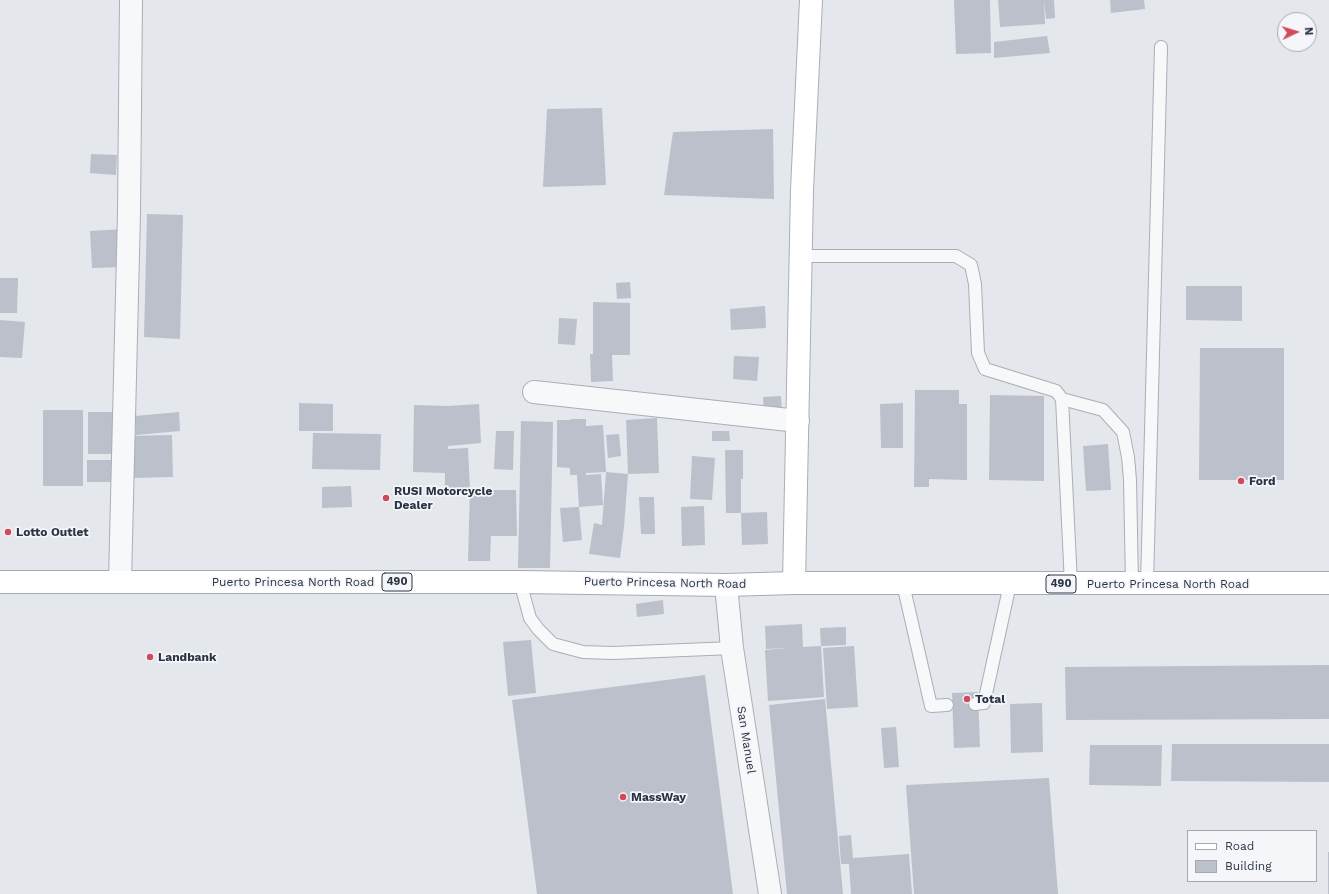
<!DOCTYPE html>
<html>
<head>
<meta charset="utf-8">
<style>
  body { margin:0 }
  #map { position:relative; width:1329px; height:894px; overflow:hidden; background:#e4e7ec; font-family:"Work Sans",sans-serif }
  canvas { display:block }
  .legend { position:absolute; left:1187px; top:830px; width:130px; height:52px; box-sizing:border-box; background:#f4f6f9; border:1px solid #a4a8b1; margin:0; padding:5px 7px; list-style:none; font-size:12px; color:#2b3445 }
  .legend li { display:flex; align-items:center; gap:8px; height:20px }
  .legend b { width:20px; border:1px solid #a4a8b1 }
  .north { position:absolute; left:1277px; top:12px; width:40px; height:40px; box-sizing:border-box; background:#f4f6f9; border:1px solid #a4a8b1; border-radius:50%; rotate:86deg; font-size:11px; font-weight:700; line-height:16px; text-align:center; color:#2b3445 }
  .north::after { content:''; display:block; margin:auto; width:14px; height:18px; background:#d1495b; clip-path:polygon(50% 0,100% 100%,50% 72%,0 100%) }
</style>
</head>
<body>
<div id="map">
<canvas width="1329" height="894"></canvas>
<ul class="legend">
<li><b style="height:5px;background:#fff"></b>Road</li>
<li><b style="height:11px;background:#bbc0ca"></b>Building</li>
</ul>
<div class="north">N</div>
</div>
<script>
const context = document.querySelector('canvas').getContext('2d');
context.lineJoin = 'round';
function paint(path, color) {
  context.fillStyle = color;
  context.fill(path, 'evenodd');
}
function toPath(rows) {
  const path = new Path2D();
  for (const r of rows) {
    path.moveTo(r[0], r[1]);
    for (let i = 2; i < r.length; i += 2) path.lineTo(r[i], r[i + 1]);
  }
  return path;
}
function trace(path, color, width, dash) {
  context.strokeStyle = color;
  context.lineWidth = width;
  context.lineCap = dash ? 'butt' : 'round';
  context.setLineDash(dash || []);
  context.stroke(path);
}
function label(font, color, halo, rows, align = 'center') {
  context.font = font + ' "Work Sans",sans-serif';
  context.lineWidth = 3.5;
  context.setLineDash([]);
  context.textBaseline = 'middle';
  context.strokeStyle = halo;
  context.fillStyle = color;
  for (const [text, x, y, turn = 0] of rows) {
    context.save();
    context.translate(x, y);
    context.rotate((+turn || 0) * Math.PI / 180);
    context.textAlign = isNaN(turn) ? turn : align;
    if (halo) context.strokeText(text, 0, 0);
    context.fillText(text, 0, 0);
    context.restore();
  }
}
paint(toPath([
  [954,0,990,0,991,53,956,54],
  [998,0,1044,0,1045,24,1000,27],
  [1044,0,1054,0,1055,18,1046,19],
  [1110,0,1144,0,1145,9,1111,13],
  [1047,36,1050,53,994,58,994,42],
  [602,108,606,185,543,187,547,109],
  [773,129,774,199,664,195,673,132],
  [91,154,117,155,116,175,90,173],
  [147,214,183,215,180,339,144,337],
  [125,229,126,267,92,268,90,231],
  [0,278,18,278,17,313,0,313],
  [630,282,631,298,617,299,616,283],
  [1186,286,1242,286,1242,321,1186,320],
  [593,302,630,303,630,355,612,355,613,381,591,382,590,354,593,354],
  [765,306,766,328,731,330,730,309],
  [559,318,577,319,575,345,558,344],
  [0,320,25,322,22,358,0,357],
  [1200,348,1284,348,1284,480,1199,480],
  [734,356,759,357,757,381,733,379],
  [915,390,959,390,959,404,967,404,967,480,929,479,929,487,914,487],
  [990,395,1044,396,1044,481,989,480],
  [781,396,782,413,764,414,763,397],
  [299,403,333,404,333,431,299,431],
  [903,403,903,448,881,448,880,404],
  [479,404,481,443,448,446,448,449,468,448,470,489,445,490,445,473,413,472,414,405,448,406],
  [43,410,83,410,83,486,43,486],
  [88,412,118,412,118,454,88,454],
  [179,412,180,431,136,435,135,416],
  [657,418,659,473,628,474,626,420],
  [571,419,586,419,586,426,603,425,606,472,586,473,586,475,601,474,603,505,579,507,577,475,582,475,570,475,570,468,557,467,557,420,571,420],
  [521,421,553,422,550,568,518,568],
  [496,431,514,431,513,470,494,469],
  [712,431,729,431,730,441,712,441],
  [313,433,381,434,380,470,312,469],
  [619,434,621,456,608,458,606,435],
  [172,435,173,477,131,478,130,436],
  [1108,444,1111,490,1086,491,1083,446],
  [725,450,743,450,743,479,741,479,741,513,767,512,768,544,742,545,741,513,726,513],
  [692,456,715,458,712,500,690,499],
  [87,460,116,460,116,482,87,482],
  [606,472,628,474,624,527,620,558,589,554,594,523,602,525],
  [351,486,352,507,322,508,322,487],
  [470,489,486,489,486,490,516,490,517,536,491,536,490,561,468,561],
  [639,497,654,497,655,534,641,534],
  [704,506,705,545,682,546,681,507],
  [579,507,582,540,563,542,560,508],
  [663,600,664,614,637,617,636,604],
  [802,624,803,647,821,646,824,697,768,701,765,650,787,648,766,649,765,626],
  [846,627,846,645,821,646,820,628],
  [531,640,536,693,508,696,503,642],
  [854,646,858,707,827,709,823,648],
  [1329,665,1329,719,1066,720,1065,667],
  [705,675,733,894,537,894,512,700],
  [978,692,980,747,954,748,952,693],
  [825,699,843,894,787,894,769,705],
  [1042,703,1043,752,1011,753,1010,704],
  [896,727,899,767,884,768,881,728],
  [1172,744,1329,744,1329,782,1171,781],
  [1090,745,1162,745,1161,786,1089,785],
  [1049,778,1058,894,914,894,906,785],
  [851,835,853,858,909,854,912,894,851,894,849,864,841,864,839,836],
  [1328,852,1329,852,1329,894,1328,894]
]), '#bbc0ca');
const lane = toPath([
  [801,256,956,256,971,265,975,284,978,353,985,369,1056,391,1062,399,1071,584],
  [1062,399,1103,410,1123,432,1128,457,1130,480,1132,583],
  [520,582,530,618,538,629,553,644,583,652,613,653,732,648],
  [903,584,931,706,947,705],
  [1147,584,1161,47],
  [975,704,984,703,1010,584]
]);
const street = toPath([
  [534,392,798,421],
  [120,581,129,213,131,0],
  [726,585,732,648,770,894]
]);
const secondary = toPath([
  [794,583,802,190,811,0]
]);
const primary = toPath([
  [0,582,520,582,726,585,794,583,1329,583]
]);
trace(lane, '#a9aeb7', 14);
trace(street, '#a9aeb7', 24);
trace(secondary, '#a9aeb7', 24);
trace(primary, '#a3abb8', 24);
trace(lane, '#f7f8fa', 12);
trace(street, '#f7f8fa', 22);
trace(secondary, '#fff', 22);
trace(primary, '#fff', 22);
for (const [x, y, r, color] of [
  [1241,481,4,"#d1495b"],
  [386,498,4,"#d1495b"],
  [8,532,4,"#d1495b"],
  [150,657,4,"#d1495b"],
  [967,699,4,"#d1495b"],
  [623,797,4,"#d1495b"]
]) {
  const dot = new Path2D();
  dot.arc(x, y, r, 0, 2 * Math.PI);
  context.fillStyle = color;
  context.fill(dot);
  trace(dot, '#f4f6f9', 1.5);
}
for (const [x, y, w] of [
  [397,582,30],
  [1061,584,30]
]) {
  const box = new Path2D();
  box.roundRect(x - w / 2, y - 9, w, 18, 3);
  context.fillStyle = '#f4f6f9';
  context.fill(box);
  trace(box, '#2b3445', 1);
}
label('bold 11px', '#2b3445', null, [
  ["490",397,582],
  ["490",1061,584]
]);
label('bold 12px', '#2b3445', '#f4f6f9', [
  ["Ford",1249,481],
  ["RUSI Motorcycle",394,491],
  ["Dealer",394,505],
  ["Lotto Outlet",16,532],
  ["Landbank",158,657],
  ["Total",975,699],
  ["MassWay",631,797]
], 'left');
label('12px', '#2b3445', '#f4f6f9', [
  ["Puerto Princesa North Road",293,582],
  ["Puerto Princesa North Road",665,583,1],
  ["Puerto Princesa North Road",1168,584],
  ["San Manuel",746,740,81]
]);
</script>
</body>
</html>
